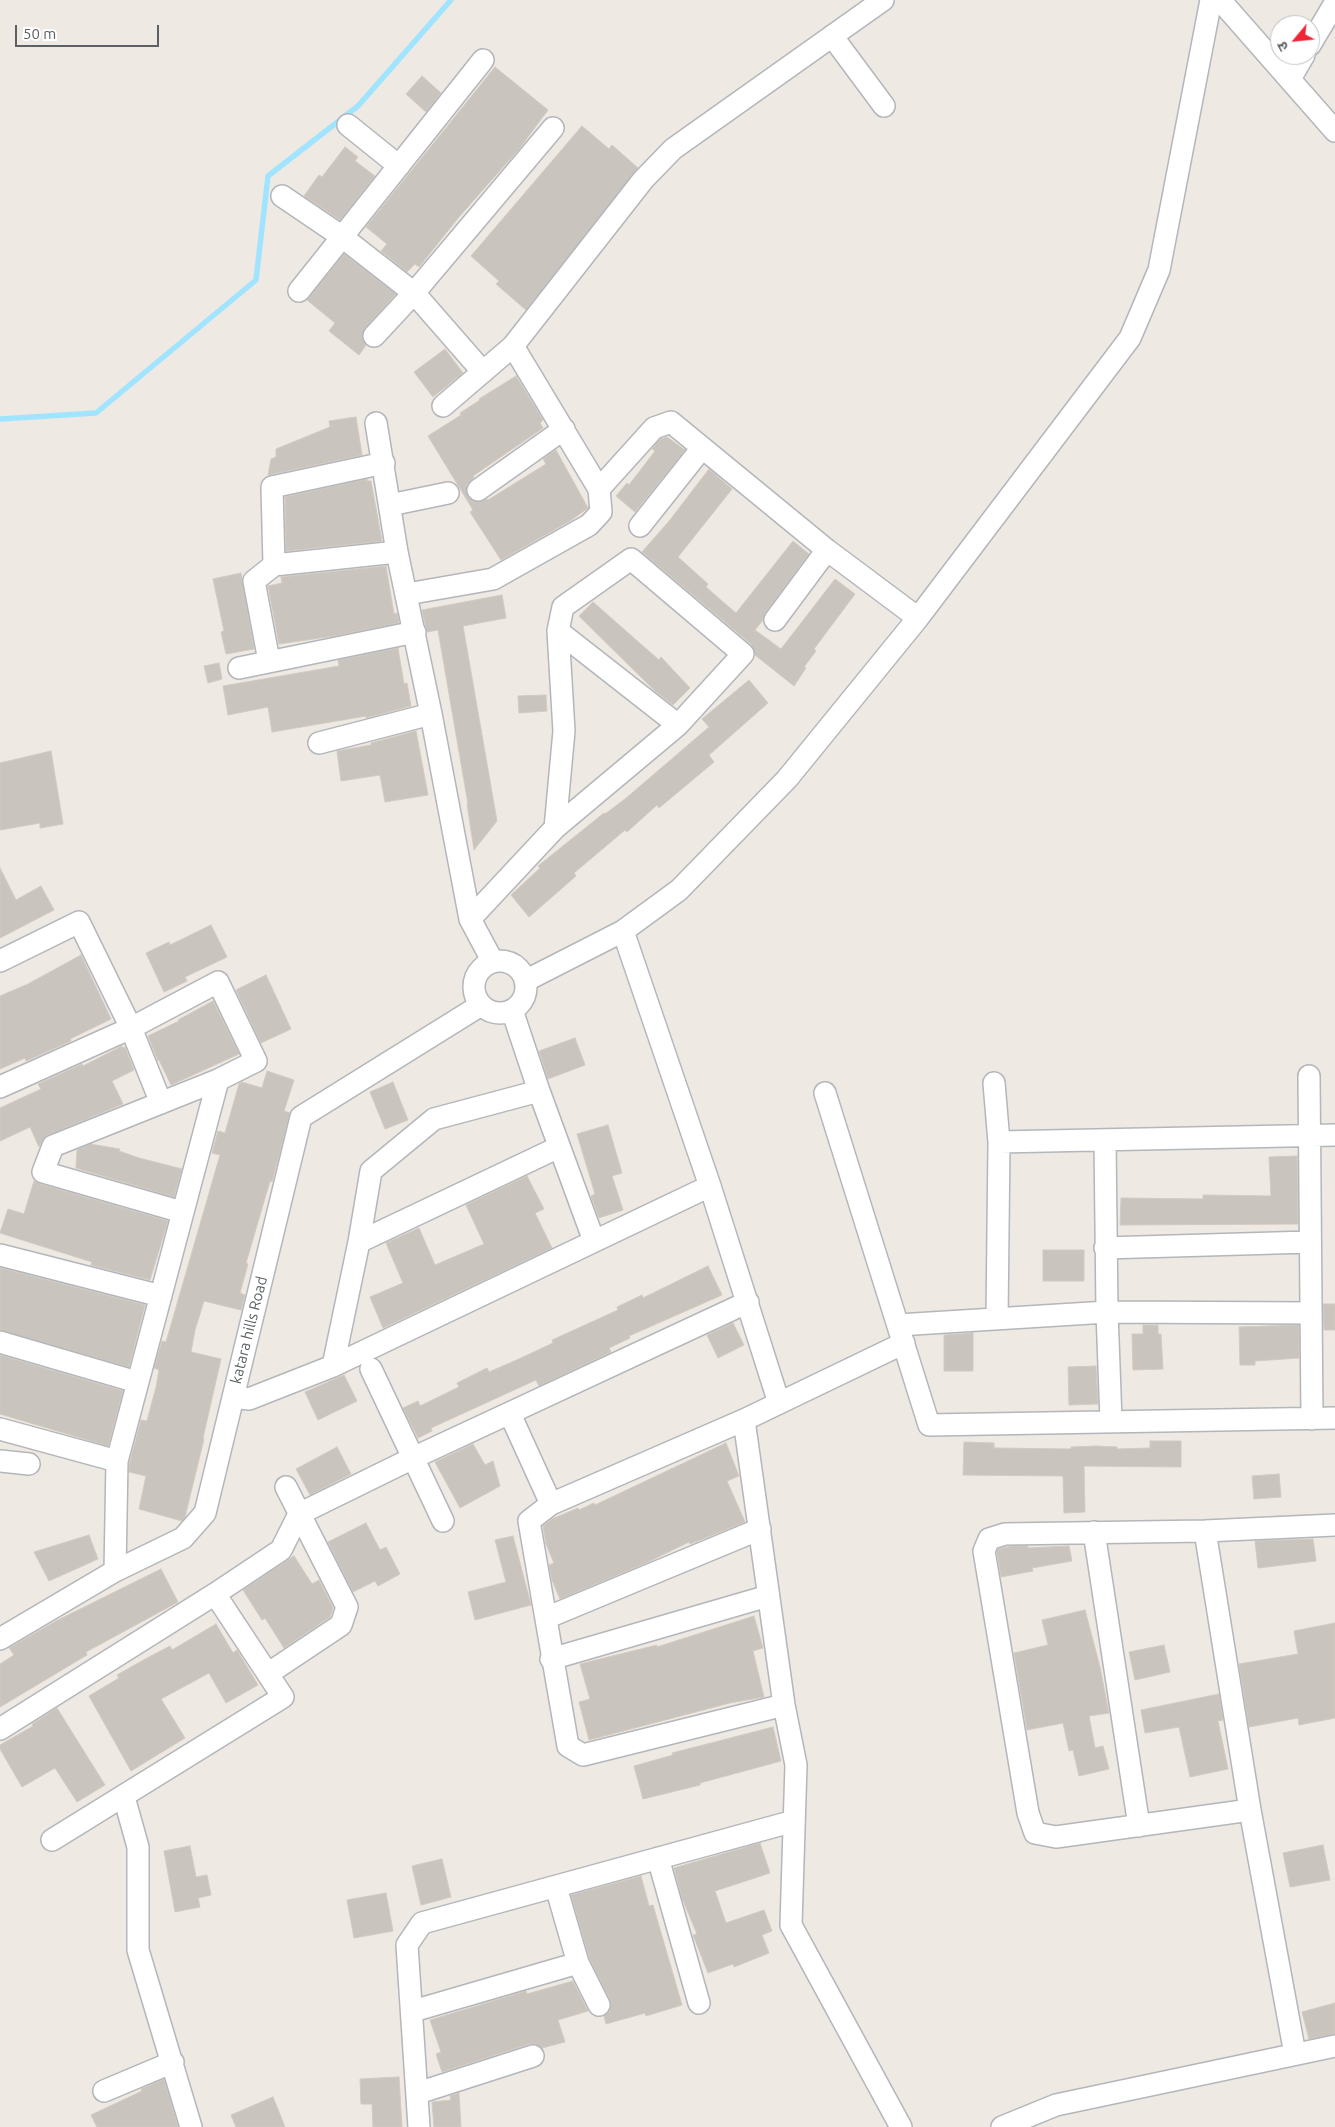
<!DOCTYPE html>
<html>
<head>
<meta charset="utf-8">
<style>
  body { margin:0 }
  #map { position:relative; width:1335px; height:2127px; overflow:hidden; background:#eee9e2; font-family:Ubuntu,"Noto Sans Devanagari",sans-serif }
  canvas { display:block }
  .north { position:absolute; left:1270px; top:15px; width:50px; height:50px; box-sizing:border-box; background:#fff; border:1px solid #bdbfc1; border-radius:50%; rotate:242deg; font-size:14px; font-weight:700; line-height:20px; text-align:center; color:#5a6063 }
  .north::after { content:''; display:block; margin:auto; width:18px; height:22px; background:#ef2635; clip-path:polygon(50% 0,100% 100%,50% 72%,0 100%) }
  .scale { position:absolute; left:15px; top:25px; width:144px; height:22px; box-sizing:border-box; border:2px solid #5a6063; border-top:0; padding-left:6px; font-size:15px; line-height:18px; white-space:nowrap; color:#5a6063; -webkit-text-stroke:4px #fff; paint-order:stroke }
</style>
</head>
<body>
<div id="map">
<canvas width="1335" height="2127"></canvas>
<div class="north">उ</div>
<div class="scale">50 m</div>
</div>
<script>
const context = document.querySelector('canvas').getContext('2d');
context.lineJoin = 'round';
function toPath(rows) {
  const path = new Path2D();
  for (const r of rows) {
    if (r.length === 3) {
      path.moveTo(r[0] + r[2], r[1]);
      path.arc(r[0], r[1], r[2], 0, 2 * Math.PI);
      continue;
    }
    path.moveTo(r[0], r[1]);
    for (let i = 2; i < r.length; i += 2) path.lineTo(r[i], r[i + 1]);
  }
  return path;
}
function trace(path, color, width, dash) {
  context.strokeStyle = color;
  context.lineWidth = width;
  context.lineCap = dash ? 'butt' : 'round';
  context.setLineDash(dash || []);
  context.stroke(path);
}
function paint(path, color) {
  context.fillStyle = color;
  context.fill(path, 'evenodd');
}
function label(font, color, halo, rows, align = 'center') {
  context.font = font + ' Ubuntu,sans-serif';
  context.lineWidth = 4;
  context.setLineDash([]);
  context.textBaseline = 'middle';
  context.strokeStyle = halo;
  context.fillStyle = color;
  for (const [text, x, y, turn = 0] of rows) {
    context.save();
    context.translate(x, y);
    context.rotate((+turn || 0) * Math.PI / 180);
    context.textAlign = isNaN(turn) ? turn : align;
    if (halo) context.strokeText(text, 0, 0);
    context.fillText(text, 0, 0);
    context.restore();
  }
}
trace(toPath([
  [0,419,96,413,256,280,268,176,358,106,451,0]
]), '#a1e4ff', 5.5);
const building = toPath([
  [495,67,548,110,519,149,459,217,419,267,415,264,407,272,381,251,387,244,366,227,495,67],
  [422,76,441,93,426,112,406,94,422,76],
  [582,126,609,149,612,145,638,168,526,310,496,284,499,281,471,256,582,126],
  [345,147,358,157,355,161,375,176,340,220,304,196,319,175,322,177,345,147],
  [344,254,396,294,365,328,362,339,366,345,359,355,329,331,335,323,307,300,344,254],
  [445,349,463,373,433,397,414,372,445,349],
  [516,376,543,420,540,423,543,428,473,476,474,477,466,485,468,497,472,501,479,502,487,499,488,500,546,464,543,459,556,450,588,508,570,521,501,560,470,512,473,510,428,436,461,415,460,413,480,400,479,399,516,376],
  [356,417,362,455,268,475,271,459,276,457,276,449,330,427,329,421,356,417],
  [667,437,685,450,635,512,616,496,627,483,629,485,655,451,652,449,656,444,661,439,667,437],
  [709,469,732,489,678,557,708,584,706,587,722,601,736,613,793,541,809,554,765,613,763,620,755,630,781,649,835,579,855,594,814,649,816,651,804,667,806,668,794,686,755,655,751,644,642,552,670,520,709,469],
  [367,479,367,481,371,481,382,541,286,551,285,497,367,479],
  [386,566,394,614,397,613,399,623,334,636,279,644,268,586,282,583,281,577,386,566],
  [241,573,254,649,226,654,221,632,224,631,213,579,241,573],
  [502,595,506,618,463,626,497,821,474,850,467,804,468,804,438,630,427,632,422,610,502,595],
  [593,602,659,660,661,657,690,688,673,705,655,691,579,616,593,602],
  [398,648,404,684,407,683,411,706,366,718,366,716,272,732,268,707,228,715,223,686,339,666,338,660,398,648],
  [219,663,222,679,208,683,204,666,219,663],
  [749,680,768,703,709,755,714,762,659,808,657,805,627,832,625,830,574,873,576,876,529,917,511,895,540,868,538,866,604,813,605,814,625,799,709,727,702,719,749,680],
  [546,695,547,711,519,713,518,696,546,695],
  [416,731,428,795,385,802,380,775,341,781,337,751,371,745,371,743,416,731],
  [51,751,63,824,40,828,40,823,0,830,0,763,51,751],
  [0,868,16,900,41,886,54,910,0,938,0,868],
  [211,925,227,957,185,977,187,981,164,992,146,953,169,942,170,945,211,925],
  [81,955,111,1019,70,1039,71,1041,26,1061,25,1058,0,1069,0,996,28,984,81,955],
  [266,975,291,1029,261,1043,236,990,266,975],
  [213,1001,239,1054,171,1085,159,1060,158,1061,148,1036,179,1021,178,1020,213,1001],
  [575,1038,585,1065,548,1079,539,1051,575,1038],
  [122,1046,123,1048,125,1047,134,1070,112,1081,123,1104,48,1135,44,1138,39,1147,30,1127,0,1141,0,1108,41,1089,38,1084,82,1064,83,1066,122,1046],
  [267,1071,294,1080,284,1111,290,1113,272,1182,270,1181,246,1263,248,1264,240,1293,245,1295,241,1310,204,1301,195,1330,191,1352,221,1359,203,1438,204,1439,185,1517,182,1521,139,1509,146,1476,129,1472,129,1465,141,1420,147,1421,156,1387,159,1370,154,1368,162,1341,166,1342,220,1155,212,1153,218,1131,225,1133,239,1084,242,1082,262,1088,267,1071],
  [393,1082,408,1120,385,1129,370,1092,393,1082],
  [608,1125,622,1173,612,1176,623,1210,599,1218,591,1196,595,1194,577,1134,608,1125],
  [90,1144,120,1149,119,1151,139,1158,182,1169,174,1197,76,1168,77,1150,90,1144],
  [1297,1156,1298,1224,1120,1225,1121,1198,1203,1199,1203,1195,1271,1196,1269,1157,1297,1156],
  [527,1176,544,1209,535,1213,552,1248,383,1328,370,1297,403,1283,386,1243,419,1228,435,1265,484,1244,466,1205,527,1176],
  [34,1181,40,1184,168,1221,150,1280,91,1265,92,1262,0,1233,8,1209,24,1214,34,1181],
  [1043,1250,1084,1250,1084,1281,1043,1281,1043,1250],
  [708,1266,722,1295,629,1336,630,1338,609,1348,611,1352,539,1386,536,1380,431,1428,432,1431,418,1438,403,1408,418,1401,420,1406,459,1387,457,1383,487,1368,489,1372,521,1358,553,1343,552,1340,618,1310,617,1307,642,1295,643,1298,708,1266],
  [0,1268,145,1305,129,1367,0,1330,0,1268],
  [1323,1304,1335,1304,1335,1330,1324,1330,1323,1304],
  [733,1323,744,1345,718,1358,707,1335,733,1323],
  [1143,1325,1158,1325,1158,1334,1161,1334,1163,1369,1133,1370,1132,1334,1143,1334,1143,1325],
  [1299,1325,1299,1358,1255,1361,1255,1365,1240,1365,1239,1327,1299,1325],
  [973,1333,973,1371,944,1371,944,1335,973,1333],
  [0,1355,123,1391,108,1446,0,1414,0,1355],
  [1096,1366,1098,1404,1069,1405,1068,1367,1096,1366],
  [344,1375,357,1401,318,1420,305,1392,344,1375],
  [1150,1441,1181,1441,1181,1467,1084,1466,1085,1512,1064,1513,1063,1476,963,1475,964,1442,994,1443,994,1448,1071,1449,1071,1447,1096,1446,1117,1447,1117,1449,1150,1448,1150,1441],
  [726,1443,739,1476,727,1481,745,1522,690,1544,689,1542,648,1562,560,1599,552,1580,549,1565,554,1563,546,1544,543,1526,552,1519,578,1508,579,1510,594,1503,595,1505,726,1443],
  [473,1444,485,1465,493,1461,500,1486,460,1508,435,1462,473,1444],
  [337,1447,351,1474,310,1495,296,1469,337,1447],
  [1279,1474,1281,1497,1254,1499,1252,1476,1279,1474],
  [366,1523,380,1550,386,1547,400,1574,378,1586,375,1581,353,1592,328,1542,366,1523],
  [89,1535,98,1559,49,1581,34,1552,89,1535],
  [513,1536,531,1605,475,1620,468,1592,506,1582,495,1540,513,1536],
  [1313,1539,1316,1561,1258,1568,1255,1541,1313,1539],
  [1012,1546,1028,1546,1028,1548,1069,1546,1072,1561,1032,1568,1033,1571,1001,1577,997,1552,998,1549,1012,1546],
  [294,1556,312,1584,319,1580,333,1608,330,1617,284,1648,265,1618,262,1620,243,1590,294,1556],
  [161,1569,178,1602,86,1652,87,1655,0,1707,0,1664,14,1655,9,1648,56,1621,161,1569],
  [1085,1610,1100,1667,1109,1713,1089,1716,1095,1748,1103,1746,1109,1769,1079,1776,1073,1750,1069,1751,1063,1723,1027,1730,1014,1653,1048,1645,1042,1620,1085,1610],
  [754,1616,763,1648,753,1651,764,1697,730,1703,589,1740,579,1702,590,1699,580,1664,657,1645,657,1647,754,1616],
  [1335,1623,1335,1718,1299,1725,1298,1718,1249,1727,1239,1664,1298,1654,1294,1631,1335,1623],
  [216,1624,233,1653,237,1650,258,1685,226,1703,209,1673,161,1699,185,1738,131,1771,89,1696,119,1678,117,1675,147,1658,170,1646,172,1650,216,1624],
  [1164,1645,1170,1672,1135,1680,1129,1652,1164,1645],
  [1219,1694,1223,1720,1218,1721,1228,1769,1190,1777,1179,1727,1145,1733,1141,1710,1219,1694],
  [57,1708,105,1785,77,1802,55,1768,22,1787,0,1749,0,1745,33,1726,32,1724,57,1708],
  [773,1727,781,1761,700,1783,700,1785,643,1799,634,1766,673,1755,672,1753,773,1727],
  [760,1843,770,1873,715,1891,726,1923,764,1910,772,1931,762,1935,769,1953,734,1967,733,1964,708,1973,693,1935,697,1934,682,1898,674,1868,760,1843],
  [1323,1845,1330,1880,1290,1887,1283,1853,1323,1845],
  [190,1846,196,1877,207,1875,211,1895,198,1898,200,1907,175,1912,164,1851,190,1846],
  [442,1859,451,1897,421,1905,412,1866,442,1859],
  [641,1876,649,1906,653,1905,682,2005,646,2016,645,2013,606,2024,604,2016,610,2011,610,2000,590,1960,571,1895,641,1876],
  [386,1893,393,1931,354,1938,347,1900,386,1893],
  [573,1981,588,2011,558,2020,565,2042,542,2048,536,2044,529,2044,442,2072,436,2054,441,2052,430,2020,526,1991,527,1994,573,1981],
  [1335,2003,1335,2034,1309,2039,1302,2012,1335,2003],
  [399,2077,402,2127,373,2127,372,2104,361,2104,360,2079,399,2077],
  [164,2079,178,2127,97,2127,91,2115,142,2091,141,2089,164,2079],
  [459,2093,461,2127,434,2127,432,2102,451,2100,450,2096,459,2093],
  [273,2097,285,2127,236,2127,231,2115,273,2097]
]);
paint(building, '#c9c4be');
trace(building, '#d3cac0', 1);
const minor = toPath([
  [1220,0,1335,131],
  [832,36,884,106],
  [1310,45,1335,3],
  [1290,79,1304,55],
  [348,125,399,166],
  [282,196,341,236,414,293,483,372],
  [299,291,483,60],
  [374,336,414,293,553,128],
  [513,346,599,489,654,428,671,422,827,550,918,618],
  [443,406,513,346,643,180,673,149,883,0],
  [376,423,397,552,431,714,470,919,493,962],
  [478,490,564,429],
  [390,505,448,493],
  [640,526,702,448],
  [274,565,272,487,384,463],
  [407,594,493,579,589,525,601,512,599,489],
  [775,620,827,550],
  [558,631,678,725],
  [269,661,254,581,274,565,397,552],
  [239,668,415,632],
  [319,743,431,714],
  [470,919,555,828,678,725,743,654,631,559,563,607,558,631,564,731,555,828],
  [623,931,710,1186,779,1403],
  [0,961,79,922,131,1028,161,1103],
  [500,987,26],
  [525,981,623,931,679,890,787,779,918,618,1130,338,1159,270,1211,0],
  [512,1010,539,1091,594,1241],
  [1309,1076,1312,1419],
  [994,1083,999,1142,997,1319],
  [0,1087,131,1028,218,982,256,1061,218,1080,53,1146,43,1172,182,1212],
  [825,1093,929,1425,1335,1418],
  [1105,1140,1107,1312,1111,1421],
  [999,1142,1335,1135],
  [359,1242,559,1147],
  [1105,1248,1309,1242],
  [0,1255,161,1296],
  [898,1325,1107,1312,1310,1313],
  [0,1342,137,1382],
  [333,1366,359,1242,371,1171,434,1119,539,1091],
  [371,1369,443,1521],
  [233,1397,249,1399,333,1366,710,1186],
  [510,1414,551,1504],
  [744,1420,784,1705,796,1765,791,1925,901,2127],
  [0,1429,117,1461],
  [0,1461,29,1464],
  [1205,1531,1250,1810,1295,2054],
  [1094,1532,1139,1826],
  [115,1571,117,1461,218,1080],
  [546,1618,760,1529],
  [0,1639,115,1571,183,1538,205,1513,301,1117,481,1005],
  [551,1659,768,1596],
  [269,1673,341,1625,347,1607,286,1487],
  [784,1705,583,1755,568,1746,529,1521,551,1504,744,1420,904,1343],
  [0,1729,215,1594,281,1550,299,1514,413,1458,748,1302],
  [124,1797,138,1847,138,1950,191,2127],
  [1250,1810,1056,1837,1035,1833,1028,1813,984,1551,989,1539,1005,1534,1205,1531,1335,1525],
  [52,1840,283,1697,215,1594],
  [658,1858,699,2003],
  [578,1963,599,2005],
  [413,2011,578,1963,556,1887],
  [104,2091,173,2062],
  [418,2093,533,2056],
  [419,2127,407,1945,422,1923,794,1821],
  [1002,2127,1056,2105,1335,2046]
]);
trace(minor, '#b3b6ba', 24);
trace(minor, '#fff', 21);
label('15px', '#5a6063', '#fff', [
  ["katara hills Road",249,1330,-76]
]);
</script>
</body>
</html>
